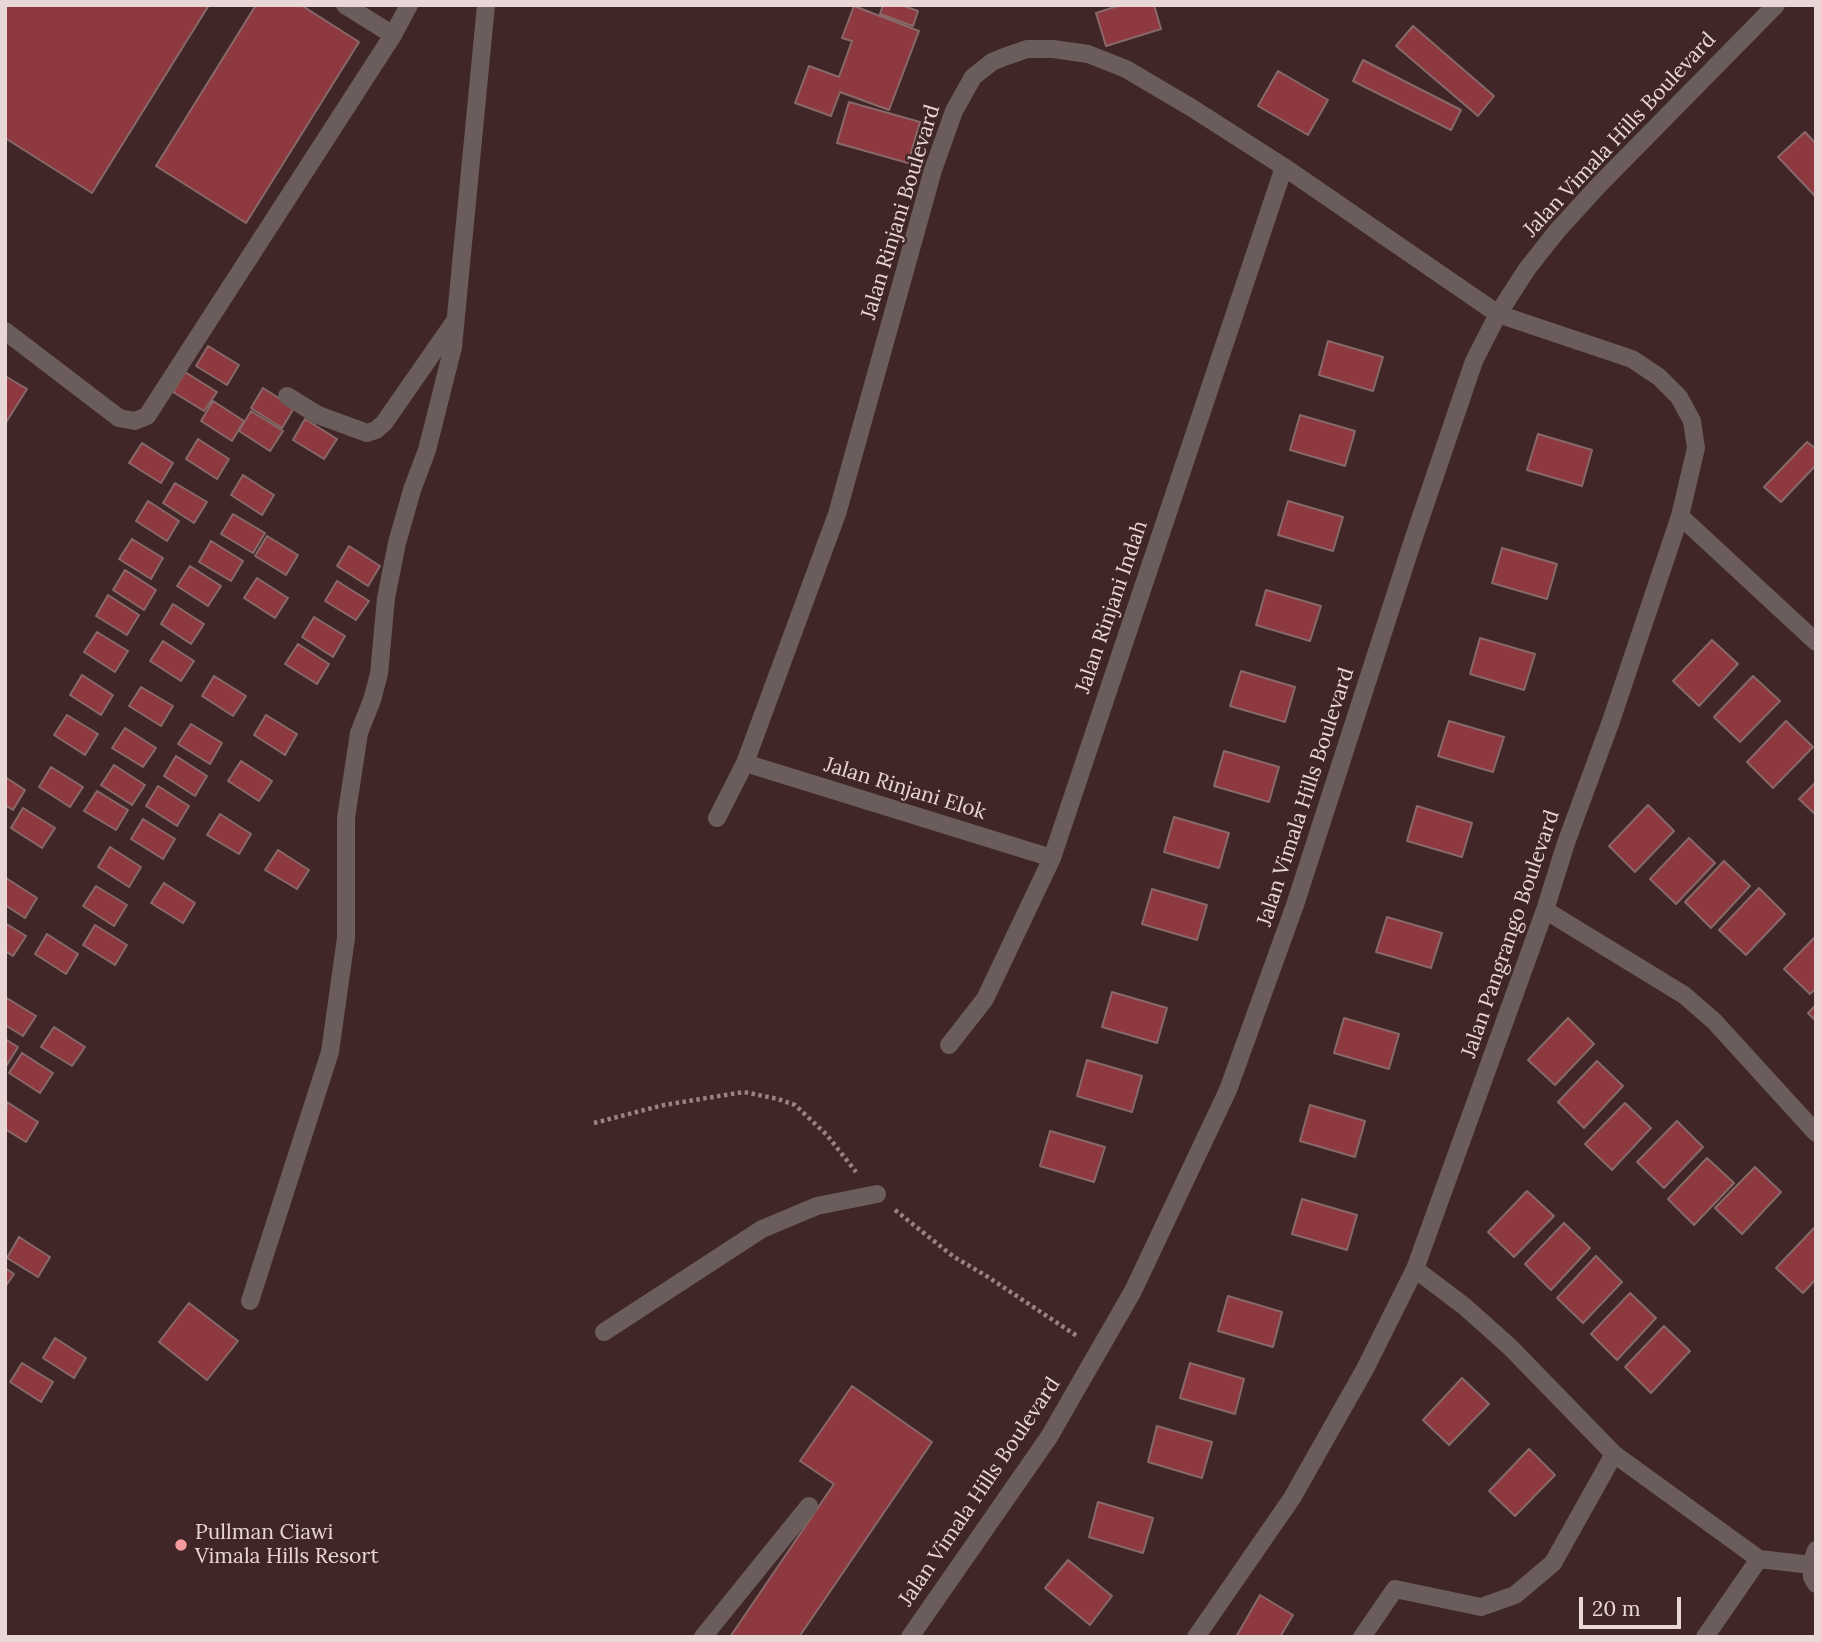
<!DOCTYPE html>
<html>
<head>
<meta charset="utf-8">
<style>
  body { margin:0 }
  #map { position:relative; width:1821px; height:1642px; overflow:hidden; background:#402627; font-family:Lora,serif }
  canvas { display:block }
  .frame { position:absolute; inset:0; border:7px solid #e9d7d7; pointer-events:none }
  .scale { position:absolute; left:1579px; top:1597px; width:102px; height:32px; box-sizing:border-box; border:4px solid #e9d7d7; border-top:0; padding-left:9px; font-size:21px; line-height:24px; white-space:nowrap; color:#e9d7d7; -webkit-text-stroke:5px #402627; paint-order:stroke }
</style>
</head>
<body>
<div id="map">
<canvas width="1821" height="1642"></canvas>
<div class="frame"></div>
<div class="scale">20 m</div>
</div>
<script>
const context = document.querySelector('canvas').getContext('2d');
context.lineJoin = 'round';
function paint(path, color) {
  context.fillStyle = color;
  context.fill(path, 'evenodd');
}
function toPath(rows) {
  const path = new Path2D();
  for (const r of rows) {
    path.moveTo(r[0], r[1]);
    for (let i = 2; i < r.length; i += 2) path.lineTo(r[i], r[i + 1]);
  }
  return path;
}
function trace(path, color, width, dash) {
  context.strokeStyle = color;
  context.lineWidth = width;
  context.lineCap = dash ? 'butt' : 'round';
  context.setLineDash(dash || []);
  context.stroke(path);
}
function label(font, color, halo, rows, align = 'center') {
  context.font = font + ' Lora,serif';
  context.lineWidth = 5;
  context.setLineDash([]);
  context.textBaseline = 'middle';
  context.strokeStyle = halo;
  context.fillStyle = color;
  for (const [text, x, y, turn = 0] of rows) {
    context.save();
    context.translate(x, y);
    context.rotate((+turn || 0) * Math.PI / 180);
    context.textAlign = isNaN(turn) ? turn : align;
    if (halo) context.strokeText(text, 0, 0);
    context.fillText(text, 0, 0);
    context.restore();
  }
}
const building = toPath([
  [5,5,209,5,92,193,5,138,5,5],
  [256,5,301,5,359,42,246,223,156,166,256,5],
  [883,5,901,5,918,11,913,26,880,14,883,5],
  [1121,5,1154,5,1161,29,1106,46,1096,13,1121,5],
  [854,6,919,31,889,110,840,92,831,116,795,103,809,66,839,77,852,41,842,38,854,6],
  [1413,26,1494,96,1478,116,1396,46,1413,26],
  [1363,60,1461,110,1451,130,1353,81,1363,60],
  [1278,71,1328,100,1308,135,1258,106,1278,71],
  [849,102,920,122,908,163,837,143,849,102],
  [1805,132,1816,144,1816,197,1778,157,1805,132],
  [1328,341,1383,357,1373,391,1319,375,1328,341],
  [208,346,239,365,227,385,196,366,208,346],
  [185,372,217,392,204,411,173,392,185,372],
  [5,376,27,389,5,424,5,376],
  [263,388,294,408,282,428,251,408,263,388],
  [213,401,244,421,232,441,201,421,213,401],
  [251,411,283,431,270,451,239,431,251,411],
  [1300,415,1355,431,1345,466,1290,450,1300,415],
  [305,419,337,439,324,459,293,440,305,419],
  [1538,434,1592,450,1582,486,1527,470,1538,434],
  [198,439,229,459,217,479,186,459,198,439],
  [1807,442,1816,449,1816,465,1781,502,1764,487,1807,442],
  [142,443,173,463,161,483,129,463,142,443],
  [243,475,274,495,262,515,231,495,243,475],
  [175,483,207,502,194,523,163,503,175,483],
  [148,501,179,521,167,541,136,521,148,501],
  [1288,501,1343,517,1333,551,1278,535,1288,501],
  [233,514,265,533,253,553,221,534,233,514],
  [267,536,298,555,286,575,255,556,267,536],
  [132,539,163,558,151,579,119,559,132,539],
  [211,541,243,561,231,581,199,562,211,541],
  [349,546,380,566,368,586,337,566,349,546],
  [1502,548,1557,564,1547,599,1492,583,1502,548],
  [190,566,221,586,208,606,177,586,190,566],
  [125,570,156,590,144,610,113,590,125,570],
  [257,578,288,598,275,618,244,598,257,578],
  [337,581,369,601,356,620,325,601,337,581],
  [1266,590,1321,606,1310,641,1256,625,1266,590],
  [108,595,139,615,127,635,96,616,108,595],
  [173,604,204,624,191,644,161,624,173,604],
  [314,617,345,636,333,657,302,637,314,617],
  [97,632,128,651,115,672,84,652,97,632],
  [1480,638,1535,654,1524,690,1470,674,1480,638],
  [1712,640,1738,664,1699,706,1673,681,1712,640],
  [163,641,194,661,181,681,150,661,163,641],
  [298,644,329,664,317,684,285,664,298,644],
  [1241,671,1295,687,1285,722,1230,706,1241,671],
  [82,675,113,695,101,715,70,695,82,675],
  [214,676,246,696,233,716,202,696,214,676],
  [1753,676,1780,701,1740,742,1714,717,1753,676],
  [141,687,173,706,161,726,129,706,141,687],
  [67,715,98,734,85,755,54,735,67,715],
  [266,715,297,734,285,755,254,735,266,715],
  [1449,721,1504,737,1493,772,1438,756,1449,721],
  [1786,721,1813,747,1773,788,1747,762,1786,721],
  [191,724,222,743,210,764,178,744,191,724],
  [125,728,156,748,143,767,112,748,125,728],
  [1224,751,1279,767,1269,802,1214,786,1224,751],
  [176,756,207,776,195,796,164,776,176,756],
  [241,761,272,781,259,801,228,781,241,761],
  [114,765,145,785,132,805,101,785,114,765],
  [51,767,83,787,70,807,39,787,51,767],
  [5,777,25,790,13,810,5,805,5,777],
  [1816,782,1816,815,1799,799,1816,782],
  [158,786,189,806,177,826,146,806,158,786],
  [97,791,128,810,116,830,84,811,97,791],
  [1648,805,1674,831,1635,872,1609,846,1648,805],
  [1417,806,1472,823,1462,857,1407,841,1417,806],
  [23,808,55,828,42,848,11,828,23,808],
  [220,814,251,834,239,854,207,835,220,814],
  [1174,817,1229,833,1219,868,1164,852,1174,817],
  [143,819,175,839,163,859,131,839,143,819],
  [1689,838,1715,863,1676,904,1650,879,1689,838],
  [110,847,141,867,129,887,98,867,110,847],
  [278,850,309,870,297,889,265,870,278,850],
  [1724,861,1750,886,1711,928,1685,902,1724,861],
  [6,878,37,898,25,918,5,905,6,878],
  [164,883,195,903,183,923,151,903,164,883],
  [96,886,127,905,114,926,83,906,96,886],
  [1759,888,1785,914,1746,955,1719,930,1759,888],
  [1152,889,1207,905,1197,940,1142,924,1152,889],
  [1387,917,1442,933,1431,968,1376,952,1387,917],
  [5,923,26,936,13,956,5,951,5,923],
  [95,925,127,945,115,965,83,945,95,925],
  [47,934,78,954,66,974,35,954,47,934],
  [1816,936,1816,988,1810,994,1784,969,1816,936],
  [1112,992,1167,1008,1157,1043,1102,1027,1112,992],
  [5,997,36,1016,23,1036,5,1025,5,997],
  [1816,1005,1816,1021,1808,1013,1816,1005],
  [1344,1018,1399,1034,1389,1069,1334,1053,1344,1018],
  [1568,1018,1594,1044,1555,1085,1528,1060,1568,1018],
  [54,1027,85,1047,72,1066,41,1047,54,1027],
  [5,1039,18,1047,5,1068,5,1039],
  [22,1053,53,1073,40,1093,9,1073,22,1053],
  [1087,1060,1142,1076,1132,1112,1077,1096,1087,1060],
  [1597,1061,1623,1086,1584,1128,1558,1102,1597,1061],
  [7,1102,38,1122,26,1142,5,1129,7,1102],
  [1625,1103,1651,1128,1612,1170,1585,1144,1625,1103],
  [1310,1105,1365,1121,1355,1157,1300,1141,1310,1105],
  [1677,1121,1703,1147,1664,1188,1637,1162,1677,1121],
  [1050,1131,1105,1147,1094,1182,1040,1166,1050,1131],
  [1707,1158,1734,1183,1694,1225,1668,1199,1707,1158],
  [1755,1167,1781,1192,1742,1234,1715,1208,1755,1167],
  [1527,1191,1554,1216,1514,1257,1488,1232,1527,1191],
  [1302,1199,1357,1215,1347,1250,1292,1234,1302,1199],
  [1564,1223,1590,1248,1551,1290,1525,1264,1564,1223],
  [1816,1226,1816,1279,1803,1293,1776,1268,1816,1226],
  [19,1237,50,1257,38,1277,7,1258,19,1237],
  [1596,1256,1622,1282,1583,1323,1557,1298,1596,1256],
  [5,1268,14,1274,5,1287,5,1268],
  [1630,1293,1656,1318,1617,1360,1591,1334,1630,1293],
  [1228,1296,1282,1312,1273,1347,1218,1331,1228,1296],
  [189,1303,238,1341,207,1380,159,1342,189,1303],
  [1664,1326,1690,1351,1651,1393,1625,1367,1664,1326],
  [55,1338,86,1358,74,1378,43,1358,55,1338],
  [22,1363,53,1382,41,1402,10,1382,22,1363],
  [1190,1363,1244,1379,1235,1414,1180,1398,1190,1363],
  [1462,1378,1489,1404,1449,1445,1423,1420,1462,1378],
  [852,1386,932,1442,799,1637,730,1637,834,1484,800,1461,852,1386],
  [1157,1426,1212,1442,1202,1478,1148,1462,1157,1426],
  [1529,1449,1555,1475,1515,1516,1489,1491,1529,1449],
  [1098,1502,1153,1518,1143,1553,1089,1537,1098,1502],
  [1068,1560,1112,1596,1090,1625,1045,1588,1068,1560],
  [1260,1595,1293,1615,1280,1637,1236,1637,1260,1595]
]);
paint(building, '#8e383f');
trace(building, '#886969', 2);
trace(toPath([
  [594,1123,664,1105,744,1092,778,1099,795,1105,826,1134,856,1172],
  [895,1210,954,1257,985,1275,1077,1336]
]), '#998383', 4.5, [3.5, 3.5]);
trace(toPath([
  [345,5,393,35],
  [5,331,119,418,135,421,147,416,393,35,409,5],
  [287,396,318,415,367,433,376,430,384,423,455,321],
  [1680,516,1816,642],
  [745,763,1052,858],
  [717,818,745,763,837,514,933,170,954,111,973,77,992,62,1004,57,1027,49,1053,49,1088,54,1126,69,1192,108,1284,167,1498,314,1632,359,1659,377,1679,397,1692,421,1696,448,1680,516,1611,721,1566,843,1545,910,1415,1269,1365,1369,1292,1498,1196,1637],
  [1545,910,1684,995,1714,1021,1816,1133],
  [949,1045,985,999,1052,858,1284,167],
  [1415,1269,1464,1306,1510,1347,1614,1454],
  [250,1301,330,1052,346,938,346,818,359,733,372,700,379,674,386,598,397,543,412,490,427,450,453,347,486,5],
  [604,1332,762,1229,817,1206,877,1194],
  [1816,1550,1811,1565,1812,1577,1816,1584],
  [703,1637,809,1506],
  [910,1637,1049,1437,1133,1291,1228,1090,1295,905,1411,546,1474,361,1498,314,1527,269,1557,231,1598,186,1776,5],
  [1362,1637,1395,1589,1481,1607,1515,1595,1553,1563,1614,1454,1759,1559,1811,1565],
  [1705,1637,1759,1559]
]), '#6a5d5c', 18);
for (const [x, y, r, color] of [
  [181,1545,7,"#f59b9d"]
]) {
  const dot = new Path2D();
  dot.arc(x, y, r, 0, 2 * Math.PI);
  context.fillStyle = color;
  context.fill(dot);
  trace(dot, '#402627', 2.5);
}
label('21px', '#e9d7d7', '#402627', [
  ["Jalan Vimala Hills Boulevard",1620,135,-47],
  ["Jalan Rinjani Boulevard",901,212,-73],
  ["Jalan Rinjani Indah",1112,607,-71],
  ["Jalan Rinjani Elok",905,789,17],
  ["Jalan Vimala Hills Boulevard",1306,797,-72],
  ["Jalan Pangrango Boulevard",1511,934,-71],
  ["Jalan Vimala Hills Boulevard",980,1492,-56]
]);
label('21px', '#e9d7d7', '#402627', [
  ["Pullman Ciawi",195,1533],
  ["Vimala Hills Resort",195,1557]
], 'left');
</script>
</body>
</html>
